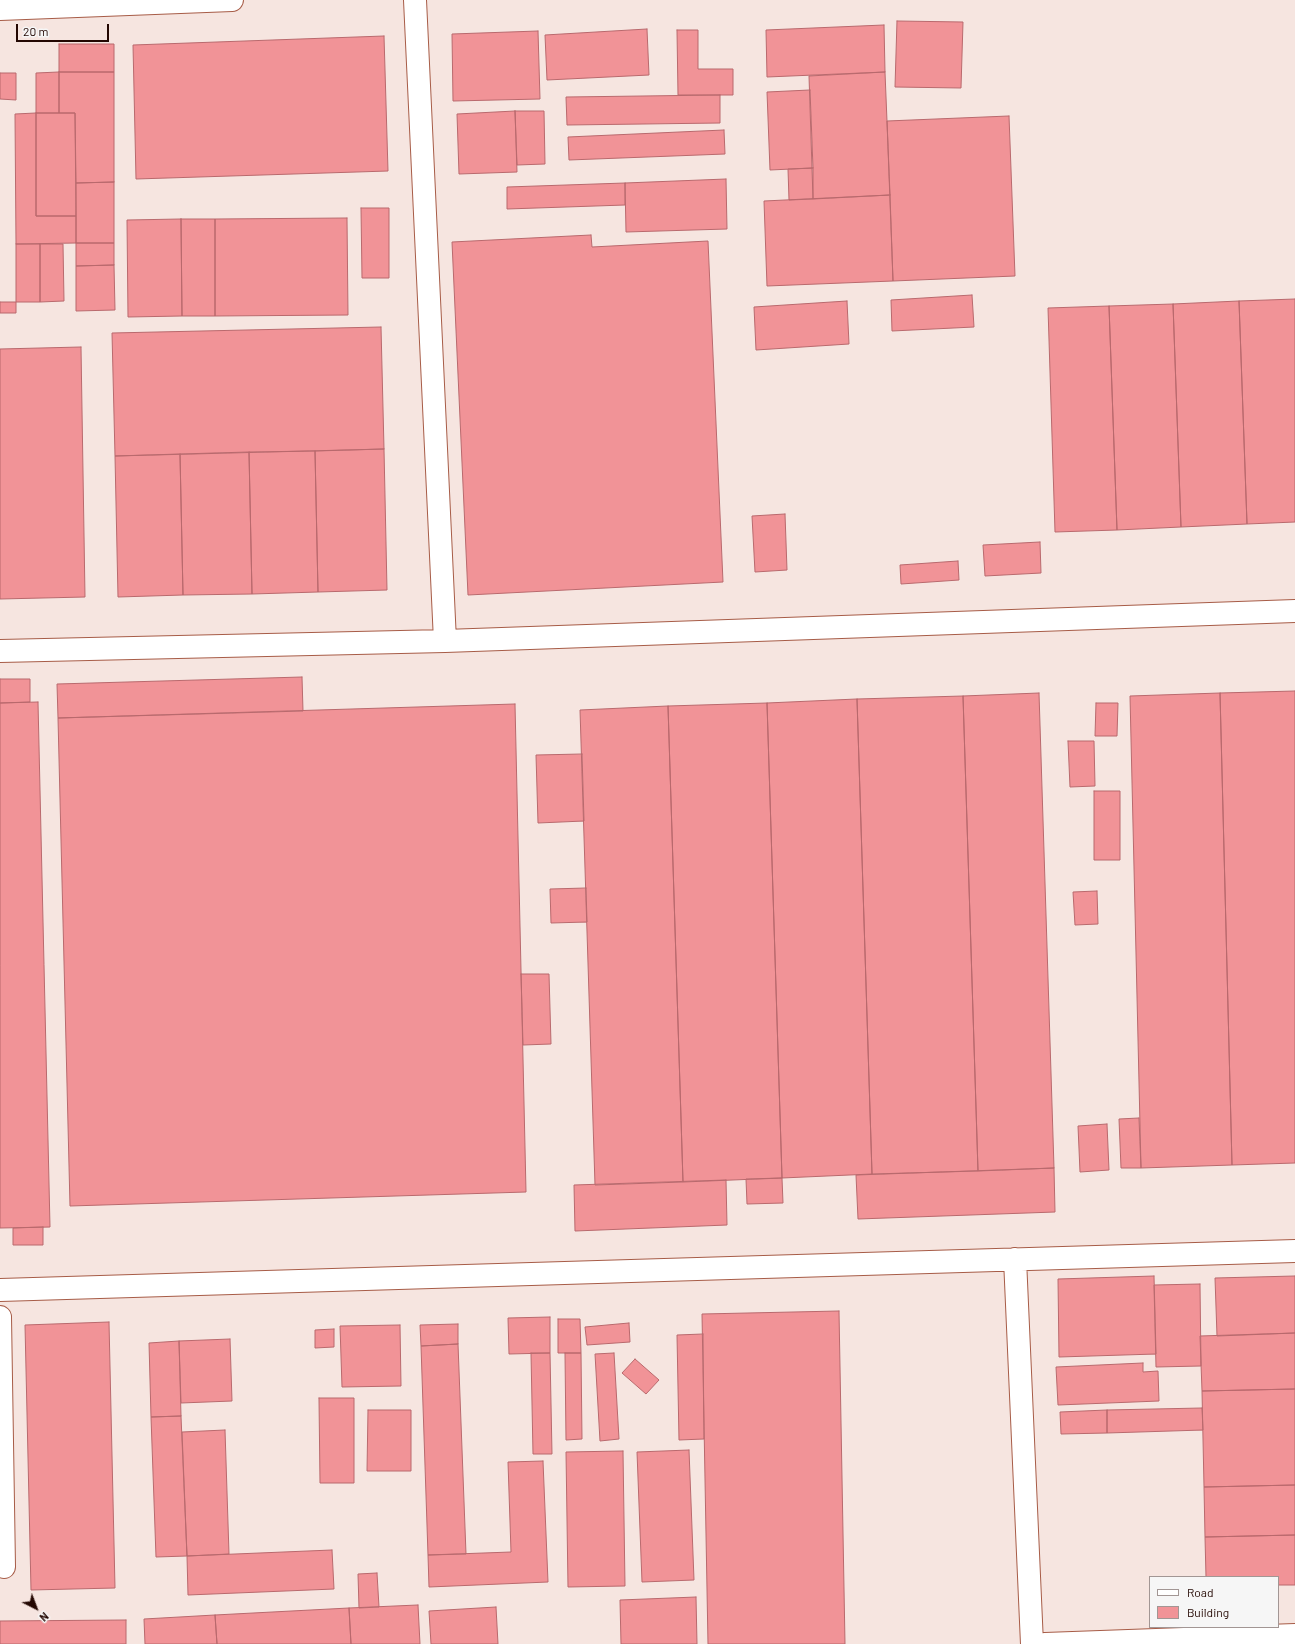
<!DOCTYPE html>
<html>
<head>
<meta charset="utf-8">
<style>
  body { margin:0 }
  #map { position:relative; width:1295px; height:1644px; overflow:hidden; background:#f6e5e0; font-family:Barlow,sans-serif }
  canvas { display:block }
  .legend { position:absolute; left:1149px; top:1576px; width:130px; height:52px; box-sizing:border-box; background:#f6f6f6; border:1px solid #a29694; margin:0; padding:5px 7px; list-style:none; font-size:12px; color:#230702 }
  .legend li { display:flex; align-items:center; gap:8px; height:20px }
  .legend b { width:20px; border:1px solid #a29694 }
  .north { position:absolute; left:16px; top:1588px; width:40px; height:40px; -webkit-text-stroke:3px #f6f6f6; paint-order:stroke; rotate:138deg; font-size:11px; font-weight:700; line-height:16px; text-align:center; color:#230702 }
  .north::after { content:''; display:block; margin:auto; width:14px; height:18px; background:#230702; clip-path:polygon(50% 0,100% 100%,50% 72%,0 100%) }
  .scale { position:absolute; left:16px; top:24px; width:93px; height:18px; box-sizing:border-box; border:2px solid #230702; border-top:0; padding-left:5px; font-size:12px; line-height:14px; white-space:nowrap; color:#230702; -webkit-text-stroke:3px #f6f6f6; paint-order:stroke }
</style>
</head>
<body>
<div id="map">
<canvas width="1295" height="1644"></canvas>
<ul class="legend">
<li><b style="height:5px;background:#fff"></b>Road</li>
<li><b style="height:11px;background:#f19397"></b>Building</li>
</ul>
<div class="north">N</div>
<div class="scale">20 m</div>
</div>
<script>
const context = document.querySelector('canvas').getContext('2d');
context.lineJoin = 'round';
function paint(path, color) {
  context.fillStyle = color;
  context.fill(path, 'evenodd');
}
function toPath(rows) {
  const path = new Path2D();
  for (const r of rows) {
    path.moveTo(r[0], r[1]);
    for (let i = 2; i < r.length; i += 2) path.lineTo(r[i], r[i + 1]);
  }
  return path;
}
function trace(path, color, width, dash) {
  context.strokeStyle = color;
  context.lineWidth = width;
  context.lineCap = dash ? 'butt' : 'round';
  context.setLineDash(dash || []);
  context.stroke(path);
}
const building = toPath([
  [897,21,963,22,961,88,895,87,897,21],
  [884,25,885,72,767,77,766,30,884,25],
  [647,29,649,75,547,80,545,35,647,29],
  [677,30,698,30,698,69,733,69,733,95,678,95,677,30],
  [538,31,540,99,453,101,452,34,538,31],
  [384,36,388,171,136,179,133,45,384,36],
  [59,44,114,44,114,72,59,72,59,44],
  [59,72,59,113,36,113,36,73,59,72],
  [59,72,114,72,114,182,76,183,75,113,59,113,59,72],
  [885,72,890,195,813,199,809,76,885,72],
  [0,73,16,73,16,100,0,99,0,73],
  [810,90,813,168,770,170,767,92,810,90],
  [720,95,720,123,567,125,566,97,720,95],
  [515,111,544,111,545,164,517,165,515,111],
  [515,111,517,172,459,174,457,114,515,111],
  [36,113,36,216,76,216,76,243,16,244,15,114,36,113],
  [36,113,75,113,76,216,36,216,36,113],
  [1009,116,1015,276,893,281,887,121,1009,116],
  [724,130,725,154,569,160,568,137,724,130],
  [813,168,813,199,789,200,788,169,813,168],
  [726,179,727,229,626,232,625,183,726,179],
  [114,182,114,243,76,243,76,183,114,182],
  [625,183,625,205,507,209,507,187,625,183],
  [890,195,893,281,767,286,764,201,890,195],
  [361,208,389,208,389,278,362,278,361,208],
  [347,218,348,315,215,316,215,219,347,218],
  [181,219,182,316,128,317,127,220,181,219],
  [181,219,215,219,215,316,182,316,181,219],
  [591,235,592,247,708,241,723,582,468,595,452,242,591,235],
  [76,243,114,243,114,265,76,266,76,243],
  [16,244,40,244,40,302,16,302,16,244],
  [40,244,63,244,64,301,40,302,40,244],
  [114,265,115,310,76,311,76,266,114,265],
  [972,295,974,327,892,331,891,300,972,295],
  [1295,299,1295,522,1247,524,1239,301,1295,299],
  [847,301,849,344,756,350,754,307,847,301],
  [1239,301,1247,524,1181,527,1173,304,1239,301],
  [0,302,16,302,16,313,0,313,0,302],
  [1173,304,1181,527,1117,530,1109,306,1173,304],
  [1109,306,1117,530,1055,532,1048,308,1109,306],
  [381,327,384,449,115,456,112,333,381,327],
  [81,347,85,597,0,599,0,349,81,347],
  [384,449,387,590,318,592,315,451,384,449],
  [315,451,318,592,252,594,249,452,315,451],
  [249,452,252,594,183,595,180,454,249,452],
  [180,454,183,595,118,597,115,456,180,454],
  [785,514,787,570,755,572,752,516,785,514],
  [1040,542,1041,573,985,576,983,545,1040,542],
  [958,561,959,580,901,584,900,565,958,561],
  [302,677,303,711,58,718,57,684,302,677],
  [0,679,30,679,30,702,0,703,0,679],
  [1295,691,1295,1163,1232,1165,1220,693,1295,691],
  [1039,693,1054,1168,978,1171,963,696,1039,693],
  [1220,693,1232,1165,1141,1168,1130,696,1220,693],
  [963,696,978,1171,872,1174,857,699,963,696],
  [857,699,872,1174,782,1178,767,703,857,699],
  [38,702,50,1227,0,1228,0,703,38,702],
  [767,703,782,1178,683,1182,668,706,767,703],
  [1096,703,1118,703,1117,736,1095,736,1096,703],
  [515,704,526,1192,70,1206,58,718,515,704],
  [668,706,683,1182,595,1185,580,710,668,706],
  [1068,741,1094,741,1095,786,1070,787,1068,741],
  [582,754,584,821,538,823,536,755,582,754],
  [1094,791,1120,791,1120,860,1094,860,1094,791],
  [586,888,587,922,551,923,550,889,586,888],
  [1097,891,1098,924,1075,925,1073,892,1097,891],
  [521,974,549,974,551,1044,523,1045,521,974],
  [1139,1118,1141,1168,1121,1168,1119,1119,1139,1118],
  [1107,1124,1109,1170,1080,1172,1078,1126,1107,1124],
  [1054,1168,1055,1212,858,1219,856,1175,1054,1168],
  [782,1178,783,1203,747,1204,746,1179,782,1178],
  [726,1180,727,1225,575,1231,574,1185,726,1180],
  [43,1227,43,1245,13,1245,13,1228,43,1227],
  [1154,1276,1156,1354,1059,1357,1058,1279,1154,1276],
  [1295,1276,1295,1333,1217,1336,1215,1278,1295,1276],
  [1200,1284,1201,1366,1156,1367,1154,1285,1200,1284],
  [839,1311,845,1644,708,1644,702,1314,839,1311],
  [550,1317,550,1353,509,1354,508,1318,550,1317],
  [558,1319,580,1319,581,1353,558,1353,558,1319],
  [109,1322,115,1588,31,1590,25,1325,109,1322],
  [629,1323,630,1342,587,1345,585,1327,629,1323],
  [458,1324,458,1344,421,1346,420,1325,458,1324],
  [400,1325,401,1386,342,1387,340,1326,400,1325],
  [334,1329,334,1347,315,1348,315,1330,334,1329],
  [1295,1333,1295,1389,1202,1391,1200,1336,1295,1333],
  [703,1334,704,1439,679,1440,677,1335,703,1334],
  [230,1339,232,1401,181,1403,179,1341,230,1339],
  [179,1341,181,1416,151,1417,149,1343,179,1341],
  [458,1344,466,1554,428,1555,421,1346,458,1344],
  [531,1353,550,1353,552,1454,533,1454,531,1353],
  [565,1353,581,1353,582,1439,566,1440,565,1353],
  [614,1353,619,1439,600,1441,595,1354,614,1353],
  [635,1359,659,1380,646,1394,622,1373,635,1359],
  [1143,1363,1143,1372,1158,1371,1159,1401,1058,1405,1056,1367,1143,1363],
  [1295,1389,1295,1485,1204,1487,1202,1391,1295,1389],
  [319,1398,354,1398,354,1483,320,1483,319,1398],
  [1202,1408,1203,1430,1107,1433,1107,1410,1202,1408],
  [368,1410,411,1410,411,1471,367,1471,368,1410],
  [1107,1410,1107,1433,1061,1434,1060,1412,1107,1410],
  [181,1416,187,1556,156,1557,151,1417,181,1416],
  [225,1430,229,1554,187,1556,182,1432,225,1430],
  [689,1450,694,1580,642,1582,637,1452,689,1450],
  [623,1451,625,1586,568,1587,566,1452,623,1451],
  [543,1461,548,1582,429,1587,428,1555,511,1552,508,1462,543,1461],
  [1295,1485,1295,1535,1205,1537,1204,1487,1295,1485],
  [1295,1535,1295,1585,1278,1585,1278,1577,1206,1577,1205,1537,1295,1535],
  [332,1550,334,1589,188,1595,187,1556,332,1550],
  [377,1573,379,1607,359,1608,358,1574,377,1573],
  [696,1597,697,1644,621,1644,620,1600,696,1597],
  [418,1605,420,1644,351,1644,349,1608,418,1605],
  [496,1607,498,1644,431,1644,429,1611,496,1607],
  [349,1608,351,1644,217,1644,215,1615,349,1608],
  [215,1615,217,1644,145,1644,144,1619,215,1615],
  [126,1620,126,1644,0,1644,0,1621,126,1620]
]);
paint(building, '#f19397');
trace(building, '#b9696d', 1);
const minor = toPath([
  [415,0,445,641],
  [0,9,232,0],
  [0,651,445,641,1295,611],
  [1015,1259,1032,1644],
  [0,1290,1295,1251],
  [0,1317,4,1567],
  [1045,1644,1295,1635]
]);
trace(minor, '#a75c47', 24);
trace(minor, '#fff', 22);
</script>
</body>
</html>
